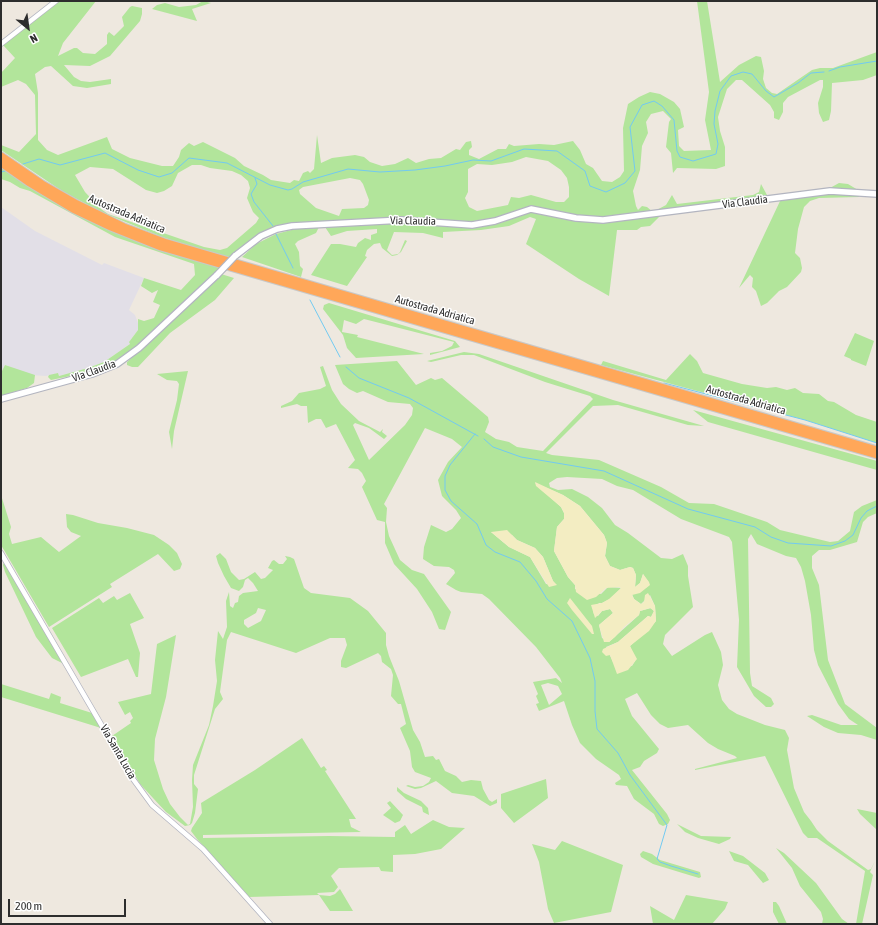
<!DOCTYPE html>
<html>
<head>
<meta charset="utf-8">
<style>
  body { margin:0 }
  #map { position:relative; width:878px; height:925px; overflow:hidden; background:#eee8df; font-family:"Asap Condensed",sans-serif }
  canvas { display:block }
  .frame { position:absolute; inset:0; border:2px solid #2d2d2d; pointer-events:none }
  .north { position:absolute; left:8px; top:8px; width:40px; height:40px; -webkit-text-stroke:3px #fff; paint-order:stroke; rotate:151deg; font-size:11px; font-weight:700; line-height:16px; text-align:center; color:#2d2d2d }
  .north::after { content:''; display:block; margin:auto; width:14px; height:18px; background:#2d2d2d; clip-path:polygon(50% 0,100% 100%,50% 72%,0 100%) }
  .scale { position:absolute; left:8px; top:899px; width:118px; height:18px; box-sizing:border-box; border:2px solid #2d2d2d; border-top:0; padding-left:5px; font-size:12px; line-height:14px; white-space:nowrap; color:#2d2d2d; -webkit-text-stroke:3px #fff; paint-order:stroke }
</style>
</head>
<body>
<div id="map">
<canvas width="878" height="925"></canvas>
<div class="frame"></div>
<div class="north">N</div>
<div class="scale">200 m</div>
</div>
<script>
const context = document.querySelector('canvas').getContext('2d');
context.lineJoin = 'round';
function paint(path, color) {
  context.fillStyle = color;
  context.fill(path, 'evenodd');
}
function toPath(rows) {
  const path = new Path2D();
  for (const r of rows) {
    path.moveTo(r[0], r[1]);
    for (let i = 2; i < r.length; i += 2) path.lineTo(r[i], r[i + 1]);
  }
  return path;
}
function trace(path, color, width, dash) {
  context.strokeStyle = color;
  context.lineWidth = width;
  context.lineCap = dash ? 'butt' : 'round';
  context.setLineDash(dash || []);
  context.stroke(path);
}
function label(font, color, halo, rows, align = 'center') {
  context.font = font + ' "Asap Condensed",sans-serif';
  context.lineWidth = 3;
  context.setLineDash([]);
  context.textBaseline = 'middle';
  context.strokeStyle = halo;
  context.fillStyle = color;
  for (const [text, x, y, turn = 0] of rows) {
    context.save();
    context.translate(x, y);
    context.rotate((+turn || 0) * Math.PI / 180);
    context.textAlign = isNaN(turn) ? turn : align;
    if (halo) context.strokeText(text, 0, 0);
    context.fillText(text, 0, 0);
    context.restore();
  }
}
paint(toPath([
  [1,207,35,231,102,265,104,263,144,278,129,310,135,315,138,323,138,330,129,342,130,344,104,362,88,368,59,376,58,373,46,376,30,375,5,365,1,373]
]), '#e2dfe7');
paint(toPath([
  [60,1,96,1,63,43,58,56,74,48,77,48,83,53,95,54,107,44,107,35,109,32,114,36,124,26,122,17,130,7,132,6,142,8,142,14,140,21,110,56,90,66,64,65,74,77,81,81,90,82,111,79,111,84,87,88,73,86,51,66,45,67,35,74,38,93,38,140,47,150,58,155,107,137,112,149,130,158,162,166,173,166,179,157,181,150,189,143,194,146,203,142,235,158,244,166,263,175,271,180,290,183,294,180,299,181,303,173,308,171,310,173,314,169,317,135,321,163,332,158,355,155,364,157,370,162,382,166,395,164,408,158,416,163,429,159,441,158,456,149,460,150,466,142,471,141,472,147,469,150,469,155,479,159,498,149,506,149,509,144,514,146,539,144,554,145,573,141,580,150,586,164,593,168,602,181,612,182,620,177,624,171,623,128,628,104,639,97,650,92,660,94,674,102,680,109,684,127,678,130,679,146,684,151,711,150,705,120,709,92,697,1,707,1,720,82,739,65,756,56,761,57,764,71,763,79,766,88,772,93,777,94,812,70,820,68,833,68,877,52,877,75,863,80,832,83,831,111,829,120,823,122,819,113,818,103,823,87,823,80,820,80,788,97,783,103,783,112,779,120,774,118,774,112,770,105,742,80,736,80,727,89,718,117,720,131,725,147,725,166,716,169,677,168,673,173,671,153,666,147,669,122,671,119,663,111,651,114,646,122,648,133,642,146,640,170,633,191,636,206,638,210,642,206,647,207,653,212,666,205,672,195,677,204,753,195,759,192,761,184,767,195,654,213,660,216,650,226,641,227,637,230,617,230,609,296,579,279,526,244,536,219,530,217,509,226,481,230,443,232,443,238,423,233,394,232,387,250,392,255,398,254,400,252,405,240,407,241,401,252,397,255,392,256,382,248,380,243,374,244,367,250,365,256,367,257,347,286,311,275,331,244,340,244,356,247,358,243,365,238,371,240,371,235,377,233,377,229,347,231,331,236,325,227,276,228,232,259,162,237,99,211,62,191,1,150,1,145,19,152,36,134,35,95,26,84,18,80,1,87,1,73,15,58,3,45],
  [526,157,548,161,561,170,567,178,569,187,569,197,564,202,556,202,531,195,519,198,511,197,508,205,477,211,469,207,465,198,468,192,468,169,477,164,492,165,512,162],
  [192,165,201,165,210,168,232,171,241,175,248,181,250,188,247,198,253,212,259,218,256,223,227,248,220,250,204,247,108,214,101,209,85,192,75,175,90,167,113,169,146,190,157,193,164,191,172,186,178,173],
  [350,178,360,180,363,184,369,200,368,205,364,208,342,209,339,216,316,208,300,194,299,190,303,187],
  [203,1,211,3,192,9,197,21,152,9,157,5,165,3,179,7,196,5],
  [1,165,19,178,221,268,146,340,115,362,95,371,51,380,48,377,49,375,58,373,59,376,88,368,104,362,130,344,129,342,138,330,138,319,144,321,154,318,160,305,153,302,158,290,152,293,141,286,144,278,181,290,195,275,194,264,115,237,30,191,20,188,10,182,1,179],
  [839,183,848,184,858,190,859,197,819,198,810,201,804,207,798,229,795,253,800,258,802,268,801,272,787,287,779,291,767,303,761,306,756,291,752,287,753,278,750,275,739,288,781,199,821,193],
  [319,227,316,233,298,241,295,244,299,252,300,266,303,269,301,277,242,257,256,244,276,234,295,229],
  [221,274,234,278,215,300,170,333,138,367,132,367,127,365,127,362],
  [329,303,455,341,460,347,430,355,430,353,442,351,452,346,454,342,364,319,356,324,344,320,342,332,358,335,357,337,424,354,356,358,347,348,343,335,323,309,324,305],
  [855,333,874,341,866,366,851,360,851,359,844,356],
  [464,352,479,354,613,400,704,426,688,425,618,405,593,406,546,453,552,455,599,460,661,487,689,503,714,504,767,522,780,530,830,542,838,541,850,531,854,512,862,506,877,500,877,513,868,517,863,522,857,542,830,550,819,550,812,556,812,568,819,585,828,660,845,704,877,728,877,740,861,735,838,733,824,727,807,716,812,715,841,725,858,725,849,719,838,704,818,665,814,650,811,615,805,581,801,567,796,558,786,556,757,544,751,534,748,539,750,673,752,686,771,698,774,704,771,707,766,707,754,696,737,667,739,620,732,542,729,537,681,519,633,490,617,486,602,479,567,477,557,478,549,483,550,487,558,490,572,489,588,497,602,508,615,525,628,533,661,558,672,559,683,554,688,566,688,576,693,607,665,635,663,644,672,656,705,635,712,632,721,652,723,665,718,685,722,700,729,709,737,714,765,725,785,730,789,738,787,750,794,788,804,812,811,821,817,830,828,841,868,870,871,869,875,861,870,872,873,875,862,924,856,924,865,871,817,838,808,838,803,833,765,756,695,770,695,769,737,758,735,756,718,749,708,743,688,725,668,728,660,724,651,715,637,693,625,699,632,716,659,749,657,753,644,761,640,767,632,770,667,814,670,820,668,824,663,826,659,824,654,814,634,799,627,786,616,785,615,783,621,779,619,775,596,759,580,743,572,725,564,701,539,711,536,704,539,703,536,696,538,694,533,682,556,678,562,683,560,678,536,647,489,599,482,594,461,592,456,590,446,584,455,573,454,570,449,567,434,566,423,559,424,547,431,525,446,532,452,529,461,518,456,510,442,496,438,480,448,462,462,447,452,439,425,428,384,504,387,508,386,522,389,536,400,560,412,570,424,574,451,612,445,630,439,629,432,612,417,589,394,564,385,543,385,522,377,520,362,487,366,481,362,473,358,469,348,468,355,460,336,424,326,428,321,419,316,419,308,423,307,406,301,406,297,404,281,408,281,406,292,401,299,393,320,389,326,386,320,367,323,366,332,390,341,404,359,421,380,432,383,429,382,432,387,436,384,439,369,428,355,423,353,425,369,460,405,425,412,415,413,408,410,404,388,402,363,391,357,393,349,389,343,384,335,365,397,361,416,385,431,378,435,380,442,378,488,417,489,422,485,432,496,439,509,442,517,447,543,451,593,399,590,396,545,382,474,355,461,355,431,362,427,361],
  [535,483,563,495,580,506,604,535,607,543,605,556,610,566,620,570,630,567,633,568,636,575,635,587,640,583,643,574,649,583,647,587,632,594,634,599,641,604,650,595,655,606,656,621,630,646,635,661,632,666,613,662,606,647,618,642,648,616,651,617,654,611,651,608,640,611,639,615,609,642,602,638,599,625,613,613,610,609,602,611,598,616,594,614,593,611,599,603,602,603,612,598,621,588,608,587,601,594,575,589,575,585,568,577,554,551,557,527,564,519,564,513,561,507],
  [491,532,503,532,512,535,517,540,535,548,543,557,553,581,556,585,546,584,530,557,509,547],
  [548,683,558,686,562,694,549,705,541,685],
  [690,354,697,361,703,373,742,384,767,388,776,387,787,390,795,388,803,393,819,394,828,401,834,402,856,415,877,422,877,443,805,420,601,365,603,361,666,380],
  [5,365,35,375,34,383,27,388,1,396,1,373],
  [188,371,174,431,172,449,169,432,177,400,179,384,177,381,167,380,157,374],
  [693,410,877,461,877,470,708,422],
  [1,495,11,527,9,534,12,544,41,537,59,552,81,536,71,532,67,527,66,514,73,515,98,523,127,528,154,535,169,545,177,553,182,564,180,569,174,571,158,554,110,584,112,587,49,627,1,545],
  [220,553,226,559,231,572,239,580,244,579,255,572,261,579,265,578,273,570,268,568,272,561,274,560,279,564,283,564,287,559,285,556,290,557,294,559,304,588,311,593,350,598,368,611,386,633,386,645,389,656,399,681,413,730,420,742,425,757,433,756,436,760,439,759,445,771,456,776,462,782,471,780,481,781,483,789,489,800,492,802,497,799,497,803,490,806,474,796,452,793,436,781,421,788,415,789,406,786,408,785,415,787,423,786,429,782,431,778,415,772,412,767,410,751,400,728,406,724,401,704,398,704,391,696,393,675,391,669,382,662,381,656,378,653,346,668,341,667,341,661,347,645,345,638,330,638,296,653,231,632,227,640,220,692,223,699,215,709,194,775,194,784,198,789,195,813,192,823,190,825,185,826,166,812,140,784,112,736,131,723,130,721,133,718,130,712,125,715,118,702,151,694,157,644,176,635,166,697,155,739,154,760,163,789,170,804,180,817,188,825,190,824,193,807,192,780,193,765,209,725,213,706,217,681,215,660,218,631,223,639,227,627,226,601,229,592,230,606,233,608,235,603,238,602,239,596,243,593,258,591,253,583,248,578,245,580,243,587,239,591,231,588,224,576,218,563,216,556],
  [258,608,266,610,261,621,248,628,244,624,244,620,256,613],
  [4,562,66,665,52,658,36,637,5,572,3,565],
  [130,593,144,618,130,624,140,653,138,677,136,677,128,659,81,677,52,628,99,598,103,603,114,596,117,600],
  [1,684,49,699,51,693,61,697,60,703,92,713,101,728,1,697],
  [302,738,321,768,324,766,327,770,325,771,356,819,349,819,351,827,361,832,203,835,203,838,329,836,395,837,395,832,405,825,411,834,433,820,449,827,465,828,441,849,415,854,393,855,393,872,381,871,379,867,339,868,331,876,338,887,334,892,317,893,319,895,330,896,335,894,340,889,353,911,330,911,319,895,249,897,197,839,191,831,192,828,202,813,201,803,255,770],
  [546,779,548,798,514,823,501,808,501,794],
  [397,787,404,793,421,801,428,808,429,815,423,812,422,807,406,799,397,791],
  [390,801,403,815,400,821,395,823,383,815,391,808,387,803],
  [857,809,877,813,877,830,860,814],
  [677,824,701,836,731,837,730,839,719,844,698,838,685,832],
  [562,841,623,865,611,912,554,923,548,909,539,862,532,844,555,850],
  [776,848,784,853,816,883,842,919,849,924,822,924,823,919,821,912,800,886,792,868],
  [643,851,652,854,660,860,700,872,701,877,699,878,689,875,653,864,641,857,640,854],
  [729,851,743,856,765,873,769,880,763,883,748,865,734,861],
  [686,895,728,902,725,909,712,924,653,924,650,906,674,920],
  [773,902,776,902,779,906,787,924,779,924,773,912]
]), '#b2e59b');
paint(toPath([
  [535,482,563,495,580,506,604,535,607,543,605,556,610,566,620,570,630,567,633,568,636,575,635,587,640,583,643,574,649,582,650,585,640,593,632,595,634,599,641,604,644,602,645,595,648,593,655,606,656,621,649,631,630,646,637,659,628,670,617,674,610,655,606,656,602,652,603,649,618,642,648,616,651,617,654,611,650,608,640,611,639,615,624,627,615,637,609,642,604,642,599,625,613,613,610,609,602,611,595,618,591,605,602,603,609,599,621,588,619,587,606,588,596,597,587,600,576,592,575,585,568,577,554,551,557,527,564,519,564,513,561,507,536,486],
  [507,530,517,540,535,548,543,557,553,581,557,585,549,587,530,557,509,547,491,532],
  [570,598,592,626,594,634,592,634,572,610,567,603]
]), '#f3edc2');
trace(toPath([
  [829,71,840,67,877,61],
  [23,164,39,159,60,165,105,153,138,170,159,177,172,173,189,158,227,163,270,185,288,190,292,189,303,182,348,169,380,172,415,170,445,166,473,160,491,161,524,149,557,151,585,171,590,186,606,192,625,183,635,171,630,127,642,105,654,101,662,106,674,120,677,151,680,157,693,161,716,154,718,144,714,124,715,111,720,91,731,76,743,72,752,74,766,91,774,97,798,83,811,73,824,72],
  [1,172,5,171],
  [255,178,257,184,251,194,254,202,273,226],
  [276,234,293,268],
  [310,300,340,357],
  [346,367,359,378,409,398,478,436],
  [664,383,805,420,877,443],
  [475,434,450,465,445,476,445,490,451,501,477,524,486,545,495,552,520,562,536,581,547,599,572,621,590,658,595,681,595,711,597,729,618,753,630,775,667,825,657,859,660,862,671,866,698,874],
  [484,439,493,447,521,457,604,471,688,509,755,527,771,537,788,543,831,546,845,541,853,535,861,518,867,511,877,506]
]), '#72caf1', 1);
const tertiary = toPath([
  [1,44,56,1],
  [1,553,133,779,152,805,203,849,270,924]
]);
const secondary = toPath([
  [235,256,261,236,277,229,292,226,402,220,472,225,495,221,531,209,576,218,603,220,830,191,877,194],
  [1,399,92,374,117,364,139,348,217,275]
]);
const motorway = toPath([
  [1,156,42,184,77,204,124,227,164,242,877,450],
  [1,163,28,182,73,209,111,227,161,247,877,455]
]);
trace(tertiary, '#b3b5c0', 6);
trace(secondary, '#b3b5c0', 8);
trace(motorway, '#c8c8c8', 9);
trace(tertiary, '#fff', 4.5);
trace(secondary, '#fff', 5.5);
trace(motorway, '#ffa759', 7);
const secondaryBridge = toPath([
  [217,275,235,256]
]);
trace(secondaryBridge, '#b3b5c0', 8, []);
trace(secondaryBridge, '#fff', 5.5);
label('11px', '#2d2d2d', '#fff', [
  ["Via Claudia",745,202,-7],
  ["Autostrada Adriatica",127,214,23],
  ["Via Claudia",413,221,1],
  ["Autostrada Adriatica",435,310,16],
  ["Via Claudia",94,371,-20],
  ["Autostrada Adriatica",746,400,16],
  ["Via Santa Lucia",118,752,60]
]);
</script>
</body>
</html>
